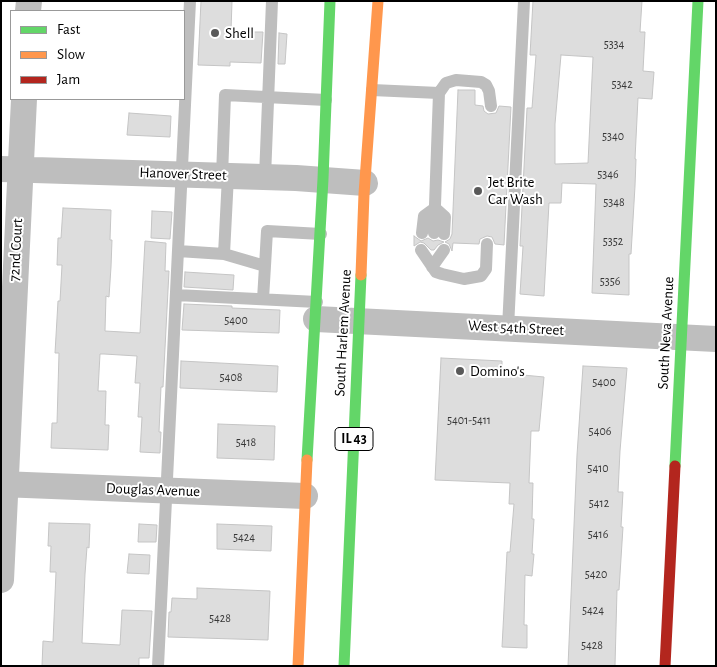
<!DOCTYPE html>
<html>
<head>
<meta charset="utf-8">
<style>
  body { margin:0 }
  #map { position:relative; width:717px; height:667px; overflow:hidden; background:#fff; font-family:"Alegreya Sans",sans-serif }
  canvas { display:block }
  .frame { position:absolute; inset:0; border:2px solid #000; pointer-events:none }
  .legend { position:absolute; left:10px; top:10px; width:175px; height:90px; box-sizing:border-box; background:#fff; border:1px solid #999; margin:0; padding:6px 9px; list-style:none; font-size:15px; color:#000 }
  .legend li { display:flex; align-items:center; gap:10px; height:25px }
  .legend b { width:25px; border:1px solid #999 }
</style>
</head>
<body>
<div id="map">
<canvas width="717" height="667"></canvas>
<div class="frame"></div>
<ul class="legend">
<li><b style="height:6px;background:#63d668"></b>Fast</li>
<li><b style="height:6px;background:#ff974d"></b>Slow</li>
<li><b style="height:6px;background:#b3261e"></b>Jam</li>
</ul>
</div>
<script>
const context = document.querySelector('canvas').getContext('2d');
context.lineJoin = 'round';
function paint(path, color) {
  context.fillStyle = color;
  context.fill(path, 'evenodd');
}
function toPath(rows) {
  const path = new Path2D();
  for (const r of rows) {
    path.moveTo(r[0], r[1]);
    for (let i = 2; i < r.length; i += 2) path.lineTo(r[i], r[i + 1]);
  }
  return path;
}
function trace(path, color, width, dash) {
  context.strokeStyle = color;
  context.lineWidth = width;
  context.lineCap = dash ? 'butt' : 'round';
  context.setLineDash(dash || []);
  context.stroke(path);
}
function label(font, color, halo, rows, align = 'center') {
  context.font = font + ' "Alegreya Sans",sans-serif';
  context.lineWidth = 4;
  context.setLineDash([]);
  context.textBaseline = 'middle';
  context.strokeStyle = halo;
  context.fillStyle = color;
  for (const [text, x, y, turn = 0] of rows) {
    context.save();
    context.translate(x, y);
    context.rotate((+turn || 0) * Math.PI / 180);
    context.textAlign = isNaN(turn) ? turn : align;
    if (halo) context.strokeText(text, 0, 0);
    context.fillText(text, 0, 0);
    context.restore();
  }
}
const building = toPath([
  [201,1,232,1,231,32,263,32,261,63,230,62,230,66,198,65,201,1],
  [533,1,642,1,640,32,645,32,643,71,654,72,652,99,638,98,635,159,636,159,635,186,631,254,629,254,629,295,592,293,596,184,562,183,561,203,549,203,544,296,520,294,523,246,520,246,527,108,532,108,536,55,530,55,533,1],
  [561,55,593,57,588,163,555,164,555,124,561,55],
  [279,33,287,34,285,64,278,64,279,33],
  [458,90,475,90,475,105,483,106,484,111,488,114,496,113,499,106,511,107,504,245,495,244,492,237,487,236,480,239,479,244,453,243,452,251,449,244,445,242,450,239,452,234,458,90],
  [129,113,171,116,170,137,127,135,129,113],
  [63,208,111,210,110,240,112,240,111,267,109,297,106,296,105,331,140,333,145,241,166,243,165,271,169,271,163,387,161,387,159,432,161,432,160,453,140,452,142,417,138,417,140,383,135,383,137,356,104,354,100,354,98,391,106,391,105,425,109,425,108,450,51,448,52,423,57,423,59,353,55,353,58,301,60,301,62,265,57,265,58,238,61,238,63,208],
  [152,211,172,212,170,239,151,238,152,211],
  [414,236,421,241,428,238,433,241,438,240,444,242,438,245,434,250,431,250,424,243,420,242,414,246,414,236],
  [185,272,234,275,233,290,184,287,185,272],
  [184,304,232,306,232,308,280,310,279,333,182,330,184,304],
  [441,358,502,361,502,373,544,377,539,431,531,431,529,483,533,483,532,519,534,519,532,554,534,554,532,576,525,575,524,625,527,625,527,648,502,647,507,552,510,552,514,504,509,504,510,483,435,480,441,358],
  [181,361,278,366,277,392,180,388,181,361],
  [583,366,627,368,620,451,618,492,623,492,621,527,623,527,619,590,617,590,615,666,568,666,577,455,583,366],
  [218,424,275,426,274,460,217,458,218,424],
  [49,523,90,524,89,548,87,547,85,574,82,643,120,645,122,610,152,611,149,658,139,658,139,666,42,666,43,641,53,642,56,572,50,572,51,546,48,546,49,523],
  [139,524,157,525,156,542,138,542,139,524],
  [217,524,272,526,271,551,217,549,217,524],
  [129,554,150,555,149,574,127,573,129,554],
  [197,588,270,591,268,640,168,637,169,612,171,612,172,598,197,599,197,588]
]);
paint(building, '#ddd');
trace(building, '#c5c5c5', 1);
trace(toPath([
  [372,90,439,93,434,233],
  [439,93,446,83,456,80,481,82,486,85,489,91,491,106],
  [222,176,225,95,326,100],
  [265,177,272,1],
  [435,208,445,217,444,234],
  [422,233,424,216,435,208],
  [421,250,436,272,442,274,464,279,481,276,486,269,487,244],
  [178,251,224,254,265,266,263,299],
  [224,254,228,176],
  [265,266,267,231,321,234],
  [432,267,444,250],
  [176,295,317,302],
  [508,328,524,1],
  [158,666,190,1]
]), '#bebebe', 12);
trace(toPath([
  [28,11,29,1],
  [1,169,296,178,365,183],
  [316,319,716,339],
  [1,484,305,496],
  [1,580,24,99]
]), '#bebebe', 26);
trace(toPath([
  [307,460,323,179,330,1],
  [675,466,698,1],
  [344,666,361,275]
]), '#63d668', 11);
trace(toPath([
  [361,275,364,194,378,1],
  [298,666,307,460]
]), '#ff974d', 11);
trace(toPath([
  [665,666,675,466]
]), '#b3261e', 11);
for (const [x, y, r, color] of [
  [215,33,5,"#595959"],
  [478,191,5,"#595959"],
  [460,371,5,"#595959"]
]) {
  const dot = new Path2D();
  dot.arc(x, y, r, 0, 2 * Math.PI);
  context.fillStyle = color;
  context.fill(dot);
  trace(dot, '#fff', 2);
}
label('12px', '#373737', null, [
  ["5334",614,44],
  ["5342",622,84],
  ["5340",613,136],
  ["5346",608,174],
  ["5348",614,202],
  ["5352",613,241],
  ["5356",610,281],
  ["5400",236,320],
  ["5408",231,377],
  ["5400",604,382],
  ["5401-5411",469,420],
  ["5406",600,431],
  ["5418",246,442],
  ["5410",598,468],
  ["5412",599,503],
  ["5416",598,534],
  ["5424",244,537],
  ["5420",596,574],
  ["5424",593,610],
  ["5428",220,618],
  ["5428",592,645]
]);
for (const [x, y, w] of [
  [354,439,38]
]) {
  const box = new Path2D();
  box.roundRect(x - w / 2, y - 11.5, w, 23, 4);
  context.fillStyle = '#fff';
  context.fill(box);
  trace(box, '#000', 1);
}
label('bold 14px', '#000', null, [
  ["IL 43",354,439]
]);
label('15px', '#000', '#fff', [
  ["Shell",225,33],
  ["Jet Brite",488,182],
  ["Car Wash",488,199],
  ["Domino's",470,371]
], 'left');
label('15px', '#000', '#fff', [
  ["Hanover Street",183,174,2],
  ["72nd Court",16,250,-87],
  ["West 54th Street",516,328,3],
  ["South Harlem Avenue",343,333,-87],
  ["South Neva Avenue",666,333,-87],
  ["Douglas Avenue",153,490,2]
]);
</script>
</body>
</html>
